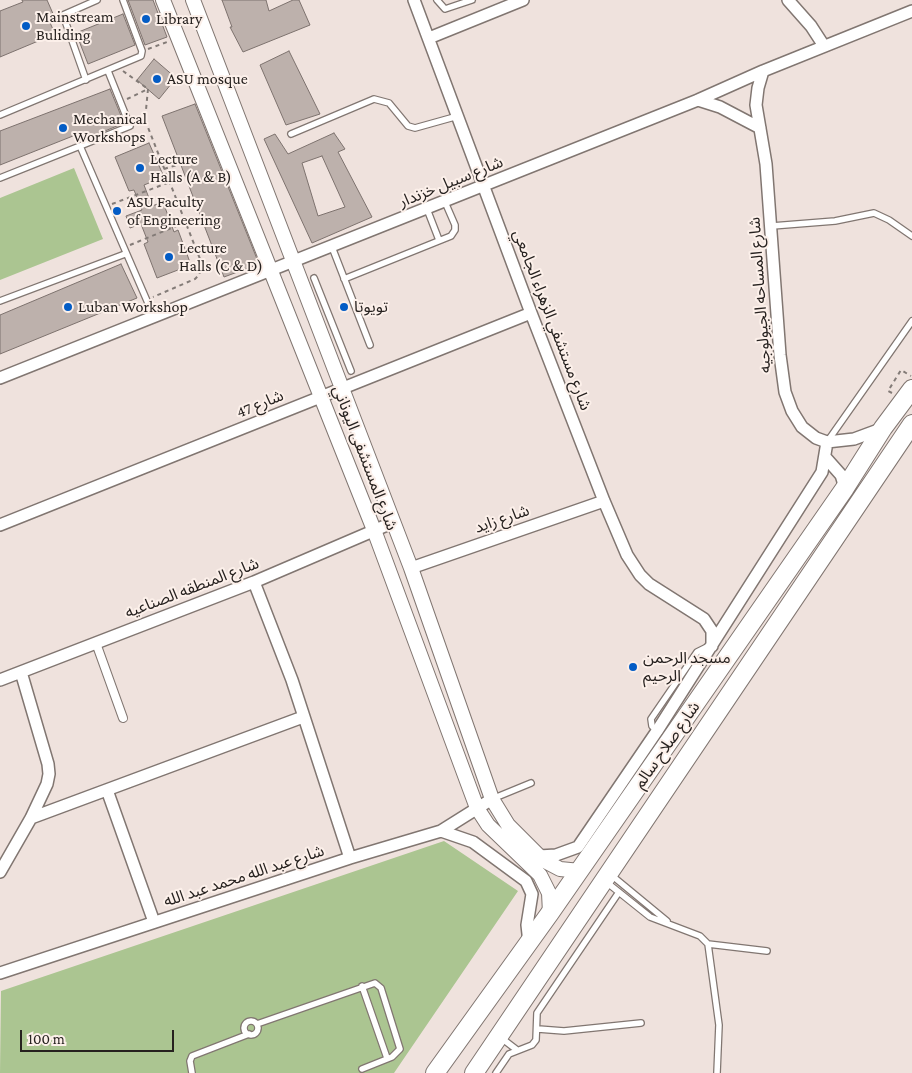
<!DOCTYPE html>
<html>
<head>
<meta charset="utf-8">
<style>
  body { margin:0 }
  #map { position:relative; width:912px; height:1073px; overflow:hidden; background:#efe2dd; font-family:"Crimson Pro",serif }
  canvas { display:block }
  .scale { position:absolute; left:20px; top:1030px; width:154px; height:22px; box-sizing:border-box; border:2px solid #26211f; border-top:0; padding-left:6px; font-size:15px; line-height:18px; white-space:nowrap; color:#26211f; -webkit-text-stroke:4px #fcf0ea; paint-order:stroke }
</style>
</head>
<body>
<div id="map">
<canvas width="912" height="1073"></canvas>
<div class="scale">100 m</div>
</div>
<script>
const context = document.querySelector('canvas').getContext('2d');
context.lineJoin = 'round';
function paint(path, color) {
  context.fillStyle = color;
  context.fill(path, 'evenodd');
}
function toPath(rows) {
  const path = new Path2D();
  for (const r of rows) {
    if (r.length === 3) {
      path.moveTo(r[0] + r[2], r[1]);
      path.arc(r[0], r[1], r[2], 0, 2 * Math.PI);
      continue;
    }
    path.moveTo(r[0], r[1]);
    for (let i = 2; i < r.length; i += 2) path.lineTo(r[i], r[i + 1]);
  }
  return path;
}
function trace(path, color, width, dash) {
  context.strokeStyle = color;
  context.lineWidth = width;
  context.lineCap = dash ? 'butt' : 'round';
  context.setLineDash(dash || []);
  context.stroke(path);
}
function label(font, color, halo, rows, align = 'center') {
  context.font = font + ' "Crimson Pro","Noto Sans Arabic",serif';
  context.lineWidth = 4;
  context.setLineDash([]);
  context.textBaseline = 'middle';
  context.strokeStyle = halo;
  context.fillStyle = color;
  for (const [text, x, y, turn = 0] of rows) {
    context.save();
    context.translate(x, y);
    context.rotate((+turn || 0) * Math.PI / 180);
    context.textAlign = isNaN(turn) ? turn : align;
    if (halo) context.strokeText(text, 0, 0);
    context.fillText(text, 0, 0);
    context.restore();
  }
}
paint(toPath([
  [74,168,103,239,0,280,0,198],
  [444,841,518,891,394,1073,0,1073,1,991]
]), '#abc591');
const building = toPath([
  [22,0,47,0,54,16,48,18,55,34,0,57,0,11,23,2,22,0],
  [128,0,153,0,167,37,145,45,128,0],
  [222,0,266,0,269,11,293,0,299,0,310,25,243,52,230,27,232,27,222,0],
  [123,14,135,45,88,64,76,33,123,14],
  [289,51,320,114,286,125,260,65,289,51],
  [154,59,176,78,159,99,137,80,154,59],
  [110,89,124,123,86,139,83,132,0,165,0,131,110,89],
  [195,104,259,264,224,277,162,116,195,104],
  [334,133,345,149,338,152,372,217,312,243,264,139,275,134,288,154,334,133],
  [322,156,345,207,318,216,302,163,322,156],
  [149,143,164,177,144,185,152,206,163,202,174,232,178,230,191,265,157,278,144,244,148,242,141,224,130,228,126,216,142,210,134,190,129,191,115,157,149,143],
  [121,264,137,298,0,354,0,315,121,264]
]);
paint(building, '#bdb1ac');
trace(building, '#7d726e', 1);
const service = toPath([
  [437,0,445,9,472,0],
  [86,80,63,15,97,0],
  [0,115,141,56,142,51,123,0],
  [291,134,374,99,389,103,408,126,415,128,458,116],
  [80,146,154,317],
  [0,178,130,126,108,71],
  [427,209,439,240],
  [772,226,835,221,874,213,889,220,912,236],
  [332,247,370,345],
  [314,278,351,371],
  [344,279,451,236,455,230,455,225,445,202],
  [0,301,125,254],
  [827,442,912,321],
  [657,731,652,726,651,719,697,652,709,646],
  [492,799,531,783],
  [610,874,667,921],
  [605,881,650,917,700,936,708,944,719,1025,717,1073],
  [708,944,767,951],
  [362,986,387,1058],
  [251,1028,7],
  [257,1024,375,983,381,988,400,1049,392,1057,362,1069],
  [538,1029,564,1031,641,1023],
  [500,1037,517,1050],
  [192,1073,190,1061,192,1056,249,1034],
  [496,1073,509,1054,532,1045,536,1040,537,1013,619,892]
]);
const pedestrian = toPath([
  [96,643,123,718]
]);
const minor = toPath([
  [414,0,531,313,604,501,627,555,640,575,649,584,704,619,712,631,712,646],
  [788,0,811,26,824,46],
  [429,38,523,0],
  [763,71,758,88,756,105,766,164,780,355,785,392,792,411,802,427,816,438,827,442,854,439,881,429],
  [698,100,720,107,760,128],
  [0,378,698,100,763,71,912,11],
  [825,457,841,475,845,488],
  [0,525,531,313],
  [411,568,604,501],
  [254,582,292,680,350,858],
  [0,680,254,582,394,522],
  [107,790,154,922],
  [31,818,303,717],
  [441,831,473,842,526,881,532,894,527,925,529,943],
  [539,856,556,855,578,847,657,731,822,472,827,442],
  [0,872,31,818,47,784,49,774,48,764,21,672],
  [0,973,350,858,441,831,492,799]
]);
const tertiary = toPath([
  [163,0,374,530,477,808,488,825,540,875,549,893,550,913],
  [193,0,411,568,492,799,508,825,543,860,560,869,580,871]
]);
const trunk = toPath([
  [435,1073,550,913,845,488,883,428,912,389],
  [474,1073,912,424]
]);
trace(service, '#817671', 8);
trace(pedestrian, '#817671', 10);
trace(minor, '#817671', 14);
trace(tertiary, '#817671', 16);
trace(trunk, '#817671', 20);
trace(toPath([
  [148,49,167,42],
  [123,71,148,89],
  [148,89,145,120,202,264,199,275,195,279,153,297],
  [127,99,148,89],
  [164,169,180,164],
  [112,204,170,182],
  [130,245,186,222],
  [892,393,888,391,901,370,911,376]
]), '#837b77', 2, [4, 4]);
trace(service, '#fff', 5.5);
trace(pedestrian, '#fff', 8);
trace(minor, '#fff', 11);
trace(tertiary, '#fff', 14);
trace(trunk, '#fff', 18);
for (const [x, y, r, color] of [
  [146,19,5,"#035cc5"],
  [26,26,5,"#035cc5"],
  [157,79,5,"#035cc5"],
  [63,128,5,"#035cc5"],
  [140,168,5,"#035cc5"],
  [117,211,5,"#035cc5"],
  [169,257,5,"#035cc5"],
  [68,307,5,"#035cc5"],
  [344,307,5,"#035cc5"],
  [633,667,5,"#035cc5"]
]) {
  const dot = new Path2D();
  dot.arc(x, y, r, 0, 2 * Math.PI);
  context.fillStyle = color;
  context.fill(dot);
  trace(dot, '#fcf0ea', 2);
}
label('16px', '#26211f', '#fcf0ea', [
  ["Mainstream",36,17],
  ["Buliding",36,35],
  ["Library",156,19],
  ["ASU mosque",167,79],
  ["Mechanical",73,119],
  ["Workshops",73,137],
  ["Lecture",150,159],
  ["Halls (A & B)",150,177],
  ["ASU Faculty",127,202],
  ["of Engineering",127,220],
  ["Lecture",179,248],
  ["Halls (C & D)",179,266],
  ["Luban Workshop",78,307],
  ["تويوتا",354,307],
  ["مسجد الرحمن",643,658],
  ["الرحيم",643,676]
], 'left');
label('16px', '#26211f', '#fcf0ea', [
  ["شارع سبيل خزندار",451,182,-22],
  ["شارع المساحه الجيولوجيه",760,295,-94],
  ["شارع مستشفي الزهراء الجامعي",552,320,69],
  ["شارع 47",260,404,-22],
  ["شارع المستشفى اليوناني",365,458,69],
  ["شارع زايد",502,519,-19],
  ["شارع المنطقه الصناعيه",192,588,-21],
  ["شارع صلاح سالم",667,745,-55],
  ["شارع عبد الله محمد عبد الله",244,876,-18]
]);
</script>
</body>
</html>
